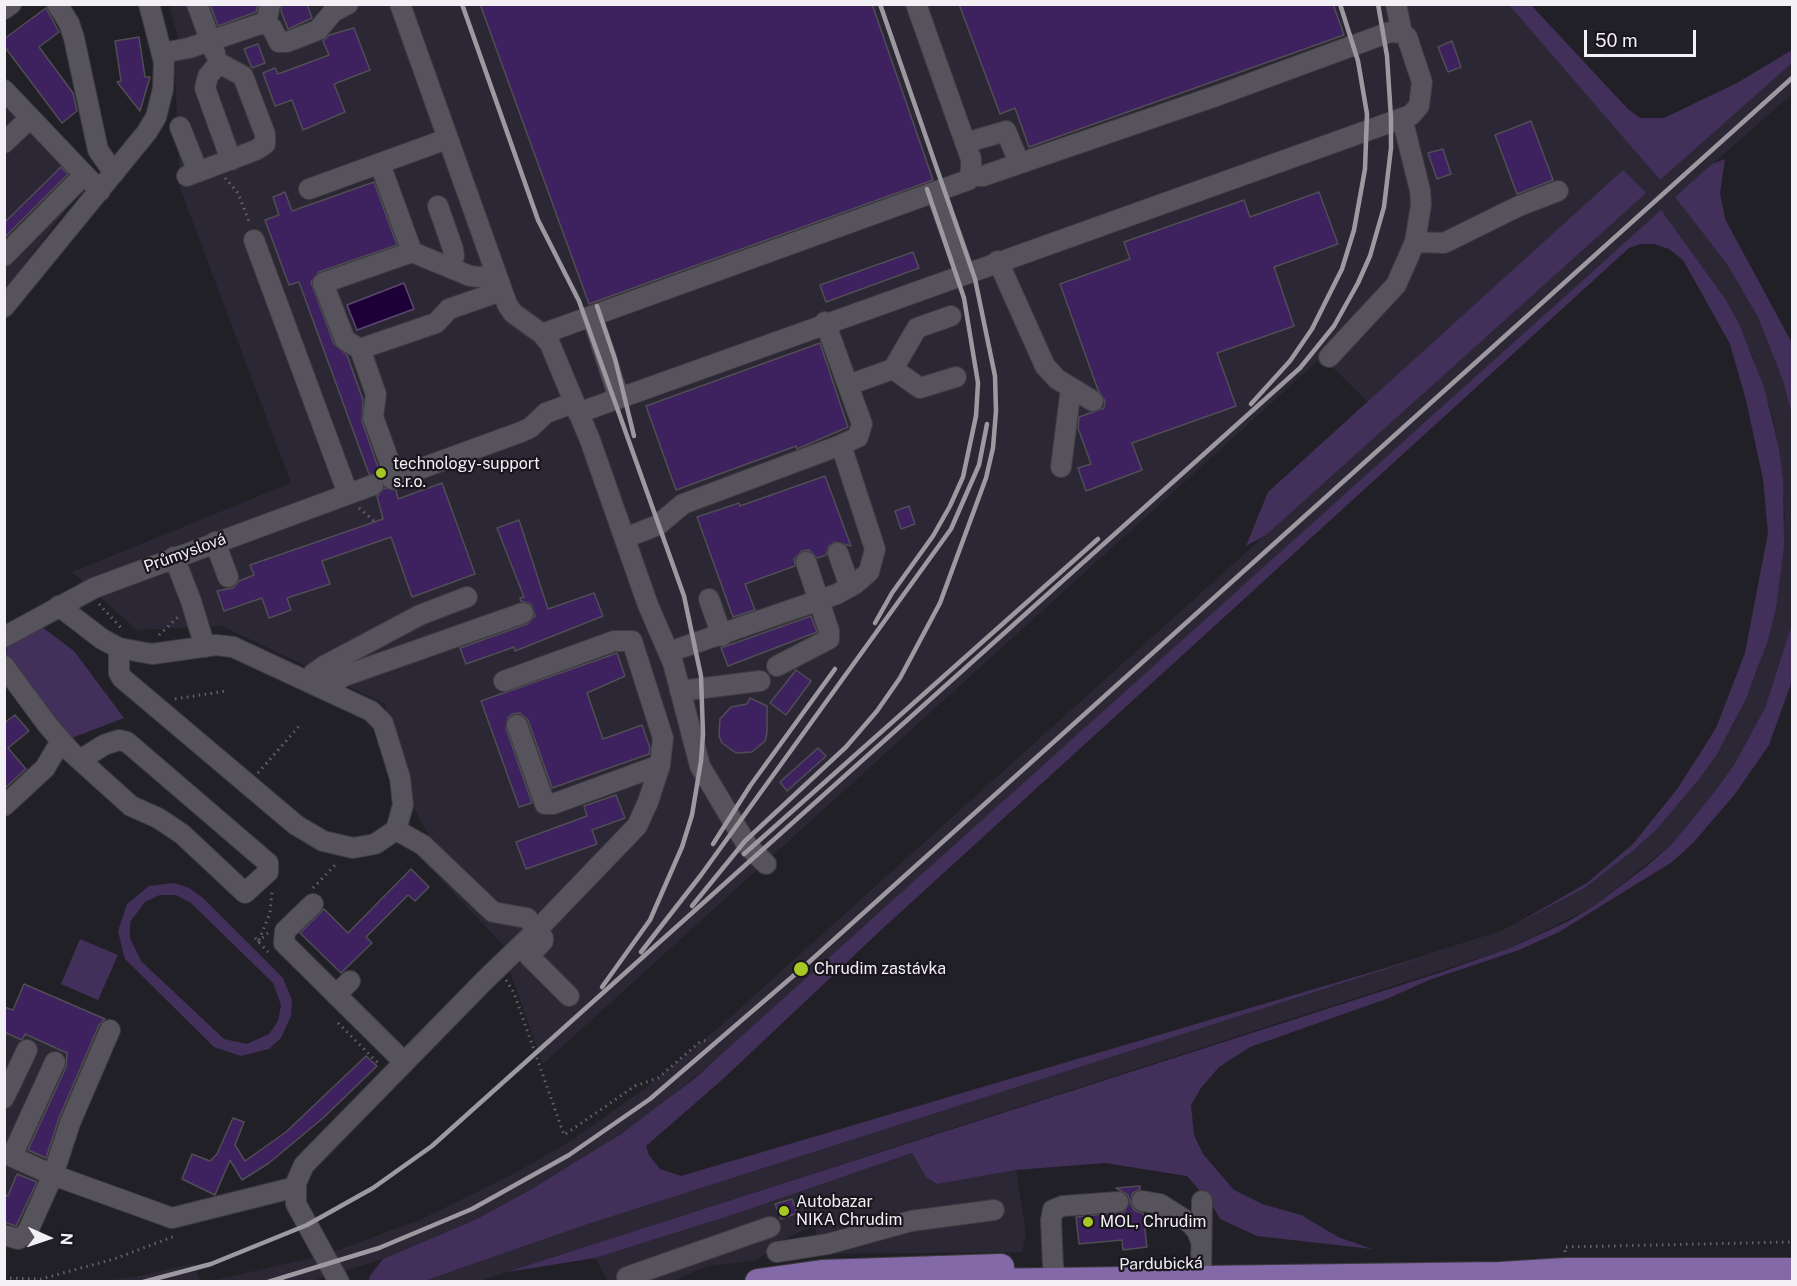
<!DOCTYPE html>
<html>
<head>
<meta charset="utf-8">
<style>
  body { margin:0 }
  #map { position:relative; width:1797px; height:1286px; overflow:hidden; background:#222027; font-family:"Public Sans",sans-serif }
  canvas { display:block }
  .frame { position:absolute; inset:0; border:6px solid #f2f0f5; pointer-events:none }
  .north { position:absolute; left:18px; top:1208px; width:60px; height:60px; -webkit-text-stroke:4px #19161d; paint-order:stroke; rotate:93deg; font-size:16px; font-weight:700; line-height:24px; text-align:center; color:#f2f0f5 }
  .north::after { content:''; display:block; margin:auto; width:21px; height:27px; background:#f2f0f5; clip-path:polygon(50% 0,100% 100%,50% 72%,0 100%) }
  .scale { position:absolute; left:1584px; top:30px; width:112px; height:27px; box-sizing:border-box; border:3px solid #f2f0f5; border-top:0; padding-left:8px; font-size:18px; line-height:21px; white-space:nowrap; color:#f2f0f5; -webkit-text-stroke:4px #19161d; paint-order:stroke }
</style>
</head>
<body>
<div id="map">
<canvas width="1797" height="1286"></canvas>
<div class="frame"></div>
<div class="north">N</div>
<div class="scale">50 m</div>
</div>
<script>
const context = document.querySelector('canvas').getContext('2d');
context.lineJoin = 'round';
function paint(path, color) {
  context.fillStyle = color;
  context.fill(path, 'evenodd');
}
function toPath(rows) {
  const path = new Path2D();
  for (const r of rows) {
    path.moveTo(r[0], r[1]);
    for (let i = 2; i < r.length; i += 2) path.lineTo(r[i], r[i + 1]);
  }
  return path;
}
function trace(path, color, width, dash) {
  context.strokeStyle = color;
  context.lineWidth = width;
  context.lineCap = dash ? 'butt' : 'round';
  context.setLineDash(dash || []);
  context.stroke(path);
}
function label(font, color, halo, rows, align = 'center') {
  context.font = font + ' "Public Sans",sans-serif';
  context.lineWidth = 4.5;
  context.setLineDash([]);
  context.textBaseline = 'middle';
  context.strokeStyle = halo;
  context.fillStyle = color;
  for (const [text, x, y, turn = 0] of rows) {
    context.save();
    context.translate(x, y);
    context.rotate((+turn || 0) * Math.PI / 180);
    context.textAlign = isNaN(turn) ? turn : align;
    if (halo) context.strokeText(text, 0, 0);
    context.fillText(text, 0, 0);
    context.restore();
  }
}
paint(toPath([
  [169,5,1509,5,1660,180,1792,63,1792,94,1675,197,1727,264,1758,317,1783,381,1792,415,1792,624,1765,708,1734,765,1716,790,1672,844,1594,906,1510,948,480,1281,424,1281,585,1225,1503,930,1583,889,1634,850,1657,829,1700,778,1733,725,1757,672,1776,608,1785,514,1779,448,1772,415,1753,357,1726,300,1660,211,731,1047,657,1108,584,1159,532,1189,477,1219,383,1259,312,1281,211,1281,325,1255,422,1219,521,1170,572,1140,643,1090,717,1029,1645,193,1623,170,1368,402,1322,357,543,1064,509,969,496,954,504,946,415,852,431,838,419,819,407,789,385,704,222,626,137,630,72,572,291,483,180,188,175,71,178,38],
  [5,100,71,169,80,191,5,290],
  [24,984,105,1019,79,1079,63,1130,20,1229,5,1222,4,1007,13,1010],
  [912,1153,926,1177,937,1184,1016,1170,1026,1234,1022,1252,820,1254,815,1227,804,1230,767,1248,766,1254,753,1261,708,1266,672,1281,608,1281,595,1258,738,1213],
  [194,1263,200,1281,103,1281,136,1277]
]), '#2c2734');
paint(toPath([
  [1509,5,1531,5,1628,109,1640,118,1664,118,1737,83,1792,50,1792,63,1660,180],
  [1725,159,1720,193,1725,219,1792,343,1792,415,1783,381,1758,317,1727,264,1675,197,1712,164],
  [1623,170,1646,193,1266,535,1246,546,1268,492],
  [1661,210,1726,300,1740,326,1764,387,1779,448,1783,480,1784,546,1776,608,1768,640,1746,699,1717,754,1700,778,1657,829,1634,850,1583,889,1512,926,1587,883,1633,844,1678,788,1716,728,1745,653,1768,533,1763,479,1746,400,1730,344,1683,260,1669,249,1654,244,1640,244,1629,248,881,930,723,1079,646,1146,649,1155,660,1169,681,1176,1433,954,585,1225,424,1281,370,1281,369,1277,383,1259,477,1219,532,1189,621,1134,694,1079],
  [1792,624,1792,681,1769,745,1735,794,1693,843,1672,862,1559,932,1519,950,1429,980,1389,998,1250,1047,1219,1067,1201,1088,1191,1105,1194,1135,1203,1154,1234,1190,1262,1204,1301,1215,1338,1237,1372,1249,1257,1236,1220,1219,1211,1203,1187,1176,1105,1163,1016,1170,937,1184,926,1177,912,1153,738,1213,595,1258,507,1272,1439,973,1510,948,1567,922,1594,906,1647,866,1672,844,1716,790,1734,765,1765,708],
  [42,627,74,651,124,718,69,739,5,657,7,648],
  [174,883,189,888,203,898,283,978,292,1000,291,1016,281,1038,269,1049,241,1056,214,1047,125,959,118,931,127,904,149,886],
  [160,895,176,895,191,903,273,983,281,1005,278,1021,269,1034,247,1044,224,1039,141,961,130,938,130,922,145,902],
  [80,939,118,955,98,1000,61,984]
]), '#42305a');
const water = toPath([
  [404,283,414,309,357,330,347,305,404,283]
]);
paint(water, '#1c0037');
trace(water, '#5c4870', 1.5);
const building = toPath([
  [210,4,258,4,256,12,218,26,210,4],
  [282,4,307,4,312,18,288,29,281,11,282,4],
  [480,4,872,4,933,180,589,304,480,4],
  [959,4,1333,4,1344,35,1029,147,1015,108,1000,114,959,4],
  [46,8,59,32,39,47,73,93,77,111,62,123,4,46,4,39,46,8],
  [354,28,370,70,334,84,345,112,303,130,292,100,275,106,263,73,275,68,278,74,329,55,323,41,329,35,354,28],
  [139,37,145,77,150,77,140,111,117,82,121,81,115,41,139,37],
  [1452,41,1461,67,1448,72,1438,47,1452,41],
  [258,44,265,63,252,68,244,49,258,44],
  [1531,121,1553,180,1517,194,1495,135,1531,121],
  [1443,149,1451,174,1437,179,1428,153,1443,149],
  [61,167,68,174,4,238,4,223,61,167],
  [374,182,397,245,319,272,311,282,334,344,347,355,363,400,362,421,381,476,369,474,299,282,289,285,265,220,279,215,273,197,285,192,292,211,374,182],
  [1319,192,1338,244,1274,267,1294,326,1217,353,1236,406,1132,443,1142,470,1086,491,1078,468,1091,464,1078,428,1079,417,1104,408,1105,401,1098,390,1060,284,1130,259,1124,242,1244,200,1250,217,1319,192],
  [913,252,919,268,826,302,820,285,913,252],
  [820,343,848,427,797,449,796,446,676,490,646,406,820,343],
  [825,476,851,546,835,542,829,546,826,555,817,558,809,550,802,551,794,559,795,566,745,584,755,610,733,617,697,517,739,503,740,506,825,476],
  [442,483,475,574,412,597,391,537,322,561,330,584,287,598,291,610,269,618,262,598,224,611,217,591,233,588,239,581,254,575,250,565,383,519,377,496,384,488,396,490,398,499,442,483],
  [909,506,915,524,901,529,895,511,909,506],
  [519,520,548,609,594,593,603,616,515,651,514,647,466,664,460,648,527,624,535,616,531,604,521,601,520,598,524,597,497,528,519,520],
  [811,616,817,632,728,666,721,648,811,616],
  [617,653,625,676,587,693,603,739,642,725,650,748,649,754,552,788,528,720,520,713,512,714,508,718,506,728,532,803,519,807,481,701,617,653],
  [796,670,811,681,786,715,770,703,796,670],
  [750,698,767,706,767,733,765,741,752,752,736,753,722,743,719,736,720,719,731,707,747,704,750,698],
  [15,715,29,731,8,748,26,769,4,789,4,723,15,715],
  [818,748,826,756,787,791,780,782,818,748],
  [616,795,625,818,592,830,597,844,526,869,516,842,587,816,584,806,616,795],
  [411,869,429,887,415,901,408,895,366,937,372,943,341,973,300,933,324,909,348,933,411,869],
  [24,984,105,1019,99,1025,59,1118,46,1158,28,1150,66,1067,67,1053,25,1034,22,1040,4,1032,4,1007,13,1010,24,984],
  [366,1056,377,1066,323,1118,269,1163,242,1180,230,1160,215,1195,182,1179,192,1154,210,1161,217,1154,233,1118,244,1122,235,1145,245,1161,286,1132,366,1056],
  [17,1174,37,1182,16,1226,4,1222,4,1194,8,1196,17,1174],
  [1140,1186,1140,1189,1132,1194,1131,1205,1135,1211,1143,1213,1147,1247,1123,1250,1122,1240,1079,1244,1076,1217,1124,1212,1130,1201,1128,1195,1116,1188,1140,1186],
  [792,1199,797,1213,781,1219,775,1204,792,1199]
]);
paint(building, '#3e225f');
trace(building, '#504d55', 1.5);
const minor = toPath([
  [57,4,69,23,74,38,98,150,114,173],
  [197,4,215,53],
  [400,4,507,304,513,313,542,334,550,344,590,440,648,605,673,663,700,766,747,845,766,864],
  [1396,4,1402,33],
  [4,9,11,4],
  [266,24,270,4],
  [163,53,189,48,263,23,272,28,279,42,287,42,318,30,333,12,348,4],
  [4,90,100,191],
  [180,127,198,172],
  [4,143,30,118],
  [965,143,1006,131,1019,163],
  [380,164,412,252,323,283,345,340,360,349,376,394,373,417,395,477],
  [187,176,256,150,265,144,265,134,243,76,219,63,208,76,205,88,231,160],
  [309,189,447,139],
  [936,193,965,273],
  [438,206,453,249,454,256,450,267],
  [254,240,348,494],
  [1415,242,1444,243,1519,206,1558,191],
  [412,252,470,276,480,277,495,274],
  [4,256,76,183],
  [998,261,1045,366,1057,379,1093,401],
  [4,307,147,132,156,117,163,89,164,62,149,4],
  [592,316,619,398],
  [951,316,917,328,893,369,920,388,956,377],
  [825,322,862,424,858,437,841,445],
  [542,334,968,180,971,171,971,159,916,4],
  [360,349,436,323,449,309,501,291],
  [1329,357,1396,285,1415,242,1421,205,1420,190,1402,118],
  [848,385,893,369],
  [578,413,1411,115,1419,106,1422,82,1407,37,1402,33,1390,32,1216,96,983,176,970,176],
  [1061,467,1071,388],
  [392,479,521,432,530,428,546,413,573,403],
  [625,538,658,525,683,504,841,445,875,549,869,572,855,584,837,594,669,652],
  [215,542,228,577],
  [838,553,850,587],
  [174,557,191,601,205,647],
  [709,599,722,636],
  [59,606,102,639,119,648,119,673,122,678,296,825,323,841,353,848,375,844,396,830,403,805,400,778,383,723,371,711,233,647,216,645,152,654,119,648],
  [4,637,94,588,373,485],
  [4,666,46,723,70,751,131,806,158,818,182,834,245,893,268,872,268,863,127,742,119,740,104,745,80,760],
  [777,666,829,639,829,631,806,562],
  [504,681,614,641,632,641,663,738,660,765,648,802,637,826,537,930,543,938,543,941,529,956,569,996],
  [309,682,313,674,324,666,420,615,467,597],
  [329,691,333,683,344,676,523,613],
  [680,691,760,681],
  [517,725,545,804,553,804,660,765],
  [4,806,45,768,61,741],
  [313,904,285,931,284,943,404,1062],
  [336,995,350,981],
  [110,1030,70,1123,53,1175,172,1218,296,1187],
  [4,1098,27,1050],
  [4,1153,53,1175,27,1233,18,1239,4,1235],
  [12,1156,55,1062],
  [1142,1201,1160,1204,1190,1223,1197,1231,1201,1241],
  [777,1252,828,1244,911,1221,994,1210],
  [627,1277,770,1227],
  [1201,1277,1202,1201],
  [1057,1280,1053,1266,1051,1220,1053,1210,1063,1206,1118,1202],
  [339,1282,296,1204,296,1183,304,1165,485,980,537,930,527,918,493,912,423,845,396,830]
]);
const major = toPath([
  [758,1282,822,1273,1001,1267],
  [977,1282,1501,1275,1565,1271,1792,1271]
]);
trace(minor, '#3f3c42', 22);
trace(major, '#3f3c42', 28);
trace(toPath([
  [225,178,238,193,250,224],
  [359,508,374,521],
  [99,604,123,630],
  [159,635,178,617],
  [175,699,226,691],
  [258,773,300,725],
  [313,888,338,862],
  [255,938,268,952],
  [259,940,270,913,272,892],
  [258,942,268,933],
  [506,980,514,993,564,1135,635,1086,658,1078,701,1041,710,1040],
  [338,1023,380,1065],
  [1565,1252,1565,1247,1792,1242],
  [4,1278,41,1279,114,1259,175,1236]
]), '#646269', 3, [1.5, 4.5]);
trace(minor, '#56535c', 20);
trace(major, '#8469a9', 26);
trace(toPath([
  [462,4,538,220,579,301,684,596,701,676,703,734,701,761,692,815,682,847,650,920,602,987],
  [597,306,615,359,634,436],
  [1251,404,1290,361,1312,329,1342,269,1354,230,1365,169,1367,114,1358,61,1340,4],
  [875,623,892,593,933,536,950,506,963,477,976,416,978,383,964,298,927,189],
  [713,844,750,786,835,669],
  [744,854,1098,539],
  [692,906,745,841,846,747,877,711,900,678,940,603,986,478,993,448,996,411,995,376,975,279,880,4],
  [641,952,701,875,951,529,979,465,987,424],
  [143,1282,211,1264,307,1225,373,1188,432,1146,1300,368,1334,326,1358,283,1370,256,1384,207,1391,148,1391,118,1387,56,1378,4],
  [268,1282,379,1248,472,1209,569,1155,650,1099,799,971,1792,78]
]), '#9c9aa0', 4.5);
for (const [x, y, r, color] of [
  [381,473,6,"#a5c822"],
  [801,969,8,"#a5c822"],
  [784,1211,6,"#a5c822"],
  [1088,1222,6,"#a5c822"]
]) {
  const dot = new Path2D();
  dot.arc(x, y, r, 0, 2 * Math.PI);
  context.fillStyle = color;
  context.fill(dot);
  trace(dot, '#19161d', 2);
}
label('16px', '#f2f0f5', '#19161d', [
  ["technology-support",393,464],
  ["s.r.o.",393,482],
  ["Chrudim zastávka",814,969],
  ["Autobazar",796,1202],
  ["NIKA Chrudim",796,1220],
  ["MOL, Chrudim",1100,1222]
], 'left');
label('16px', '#f2f0f5', '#19161d', [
  ["Průmyslová",185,553,-20],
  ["Pardubická",1161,1264,-1]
]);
</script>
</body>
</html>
